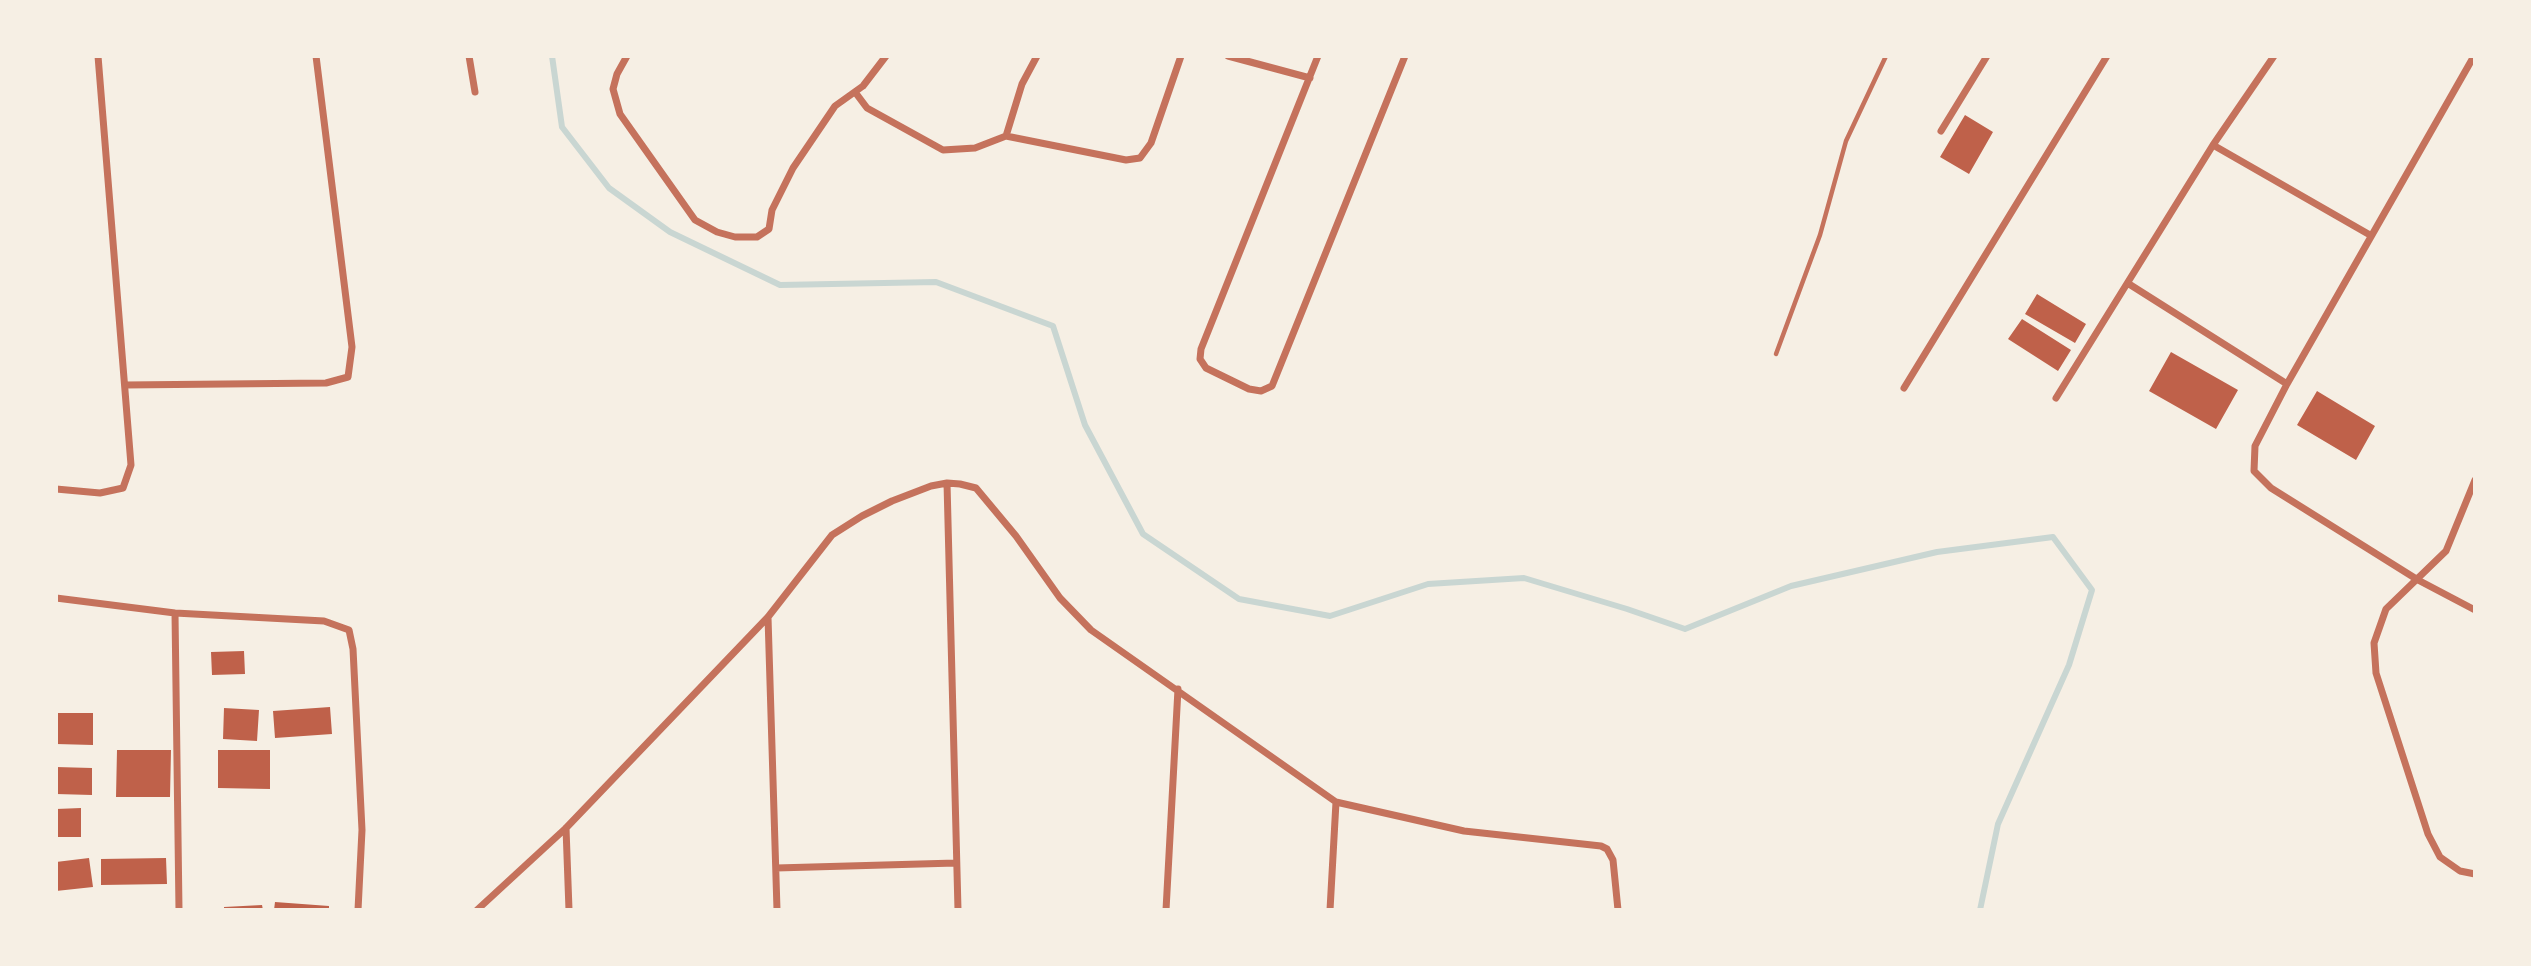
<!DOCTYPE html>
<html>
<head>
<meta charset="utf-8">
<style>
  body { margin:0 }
  #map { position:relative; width:2531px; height:966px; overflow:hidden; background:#f6efe4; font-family:"Work Sans",sans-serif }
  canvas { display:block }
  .frame { position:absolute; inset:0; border:58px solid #f6efe4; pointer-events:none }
</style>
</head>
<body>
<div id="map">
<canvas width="2531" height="966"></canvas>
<div class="frame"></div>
</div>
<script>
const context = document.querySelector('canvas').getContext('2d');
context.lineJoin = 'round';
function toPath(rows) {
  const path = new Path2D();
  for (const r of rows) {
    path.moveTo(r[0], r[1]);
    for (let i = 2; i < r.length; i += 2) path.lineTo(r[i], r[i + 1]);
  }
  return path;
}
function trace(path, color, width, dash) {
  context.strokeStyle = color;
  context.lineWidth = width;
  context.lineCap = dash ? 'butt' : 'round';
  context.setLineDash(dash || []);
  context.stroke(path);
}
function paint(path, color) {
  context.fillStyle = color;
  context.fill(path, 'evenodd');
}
trace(toPath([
  [552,56,562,127,609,188,670,232,780,285,936,282,1053,326,1085,425,1143,534,1239,599,1330,616,1428,584,1524,578,1627,609,1685,629,1791,586,1937,552,2053,537,2092,590,2069,665,1998,824,1980,910]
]), '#c9d6d2', 6);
paint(toPath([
  [1965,115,1993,132,1969,174,1940,157],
  [2037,294,2086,324,2075,343,2025,314],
  [2022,319,2071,350,2058,371,2008,339],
  [2171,352,2238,390,2216,429,2149,391],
  [2317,391,2375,426,2356,460,2297,425],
  [244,651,245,674,212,675,211,652],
  [330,707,332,734,275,738,273,711],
  [224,708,259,710,257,741,223,739],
  [56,713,93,713,93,745,56,744],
  [117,750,171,750,170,797,116,797],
  [218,750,270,750,270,789,218,788],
  [56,767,92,768,92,795,56,794],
  [81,808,81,837,56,837,56,809],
  [89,858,93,887,56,891,56,862],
  [166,858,167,884,101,885,101,859],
  [275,902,329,906,329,910,274,910],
  [262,905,263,910,224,910,224,907]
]), '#bf614a');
trace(toPath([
  [1776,354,1820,235,1846,141,1886,56]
]), '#c5725c', 4.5);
trace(toPath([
  [469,56,475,92],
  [627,56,617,74,613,89,620,114,695,220,717,232,735,237,757,237,769,229,772,210,793,168,835,106,863,86,886,56],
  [1228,56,1310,78],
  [1318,56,1201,349,1200,359,1206,368,1249,389,1261,391,1272,386,1405,56],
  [2474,56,2287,384,2255,446,2254,471,2271,488,2418,580,2475,610],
  [855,92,867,108,943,150,975,148,1006,136,1126,160,1140,158,1151,143,1181,56],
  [1941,131,1987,56],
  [1006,136,1022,84,1037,56],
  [2213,145,2370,235],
  [2129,284,2287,384],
  [125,385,326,383,348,377,352,347,316,56],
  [1904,388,2107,56],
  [2056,398,2213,145,2274,56],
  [2475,480,2446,551,2386,609,2374,643,2376,673,2428,834,2440,857,2460,871,2475,874],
  [947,483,958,910],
  [56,489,100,493,123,488,131,465,98,56],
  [56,598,175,613,324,621,349,630,353,649,362,830,358,910],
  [175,613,179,910],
  [768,617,777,910],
  [566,828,569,910],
  [776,868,956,863],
  [477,910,566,828,768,617,832,535,862,516,892,501,931,486,947,483,960,484,976,488,1016,536,1060,598,1091,630,1336,802,1464,831,1601,846,1607,849,1613,860,1618,910],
  [1166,910,1178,689],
  [1330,910,1336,802]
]), '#c5725c', 7);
</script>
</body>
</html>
